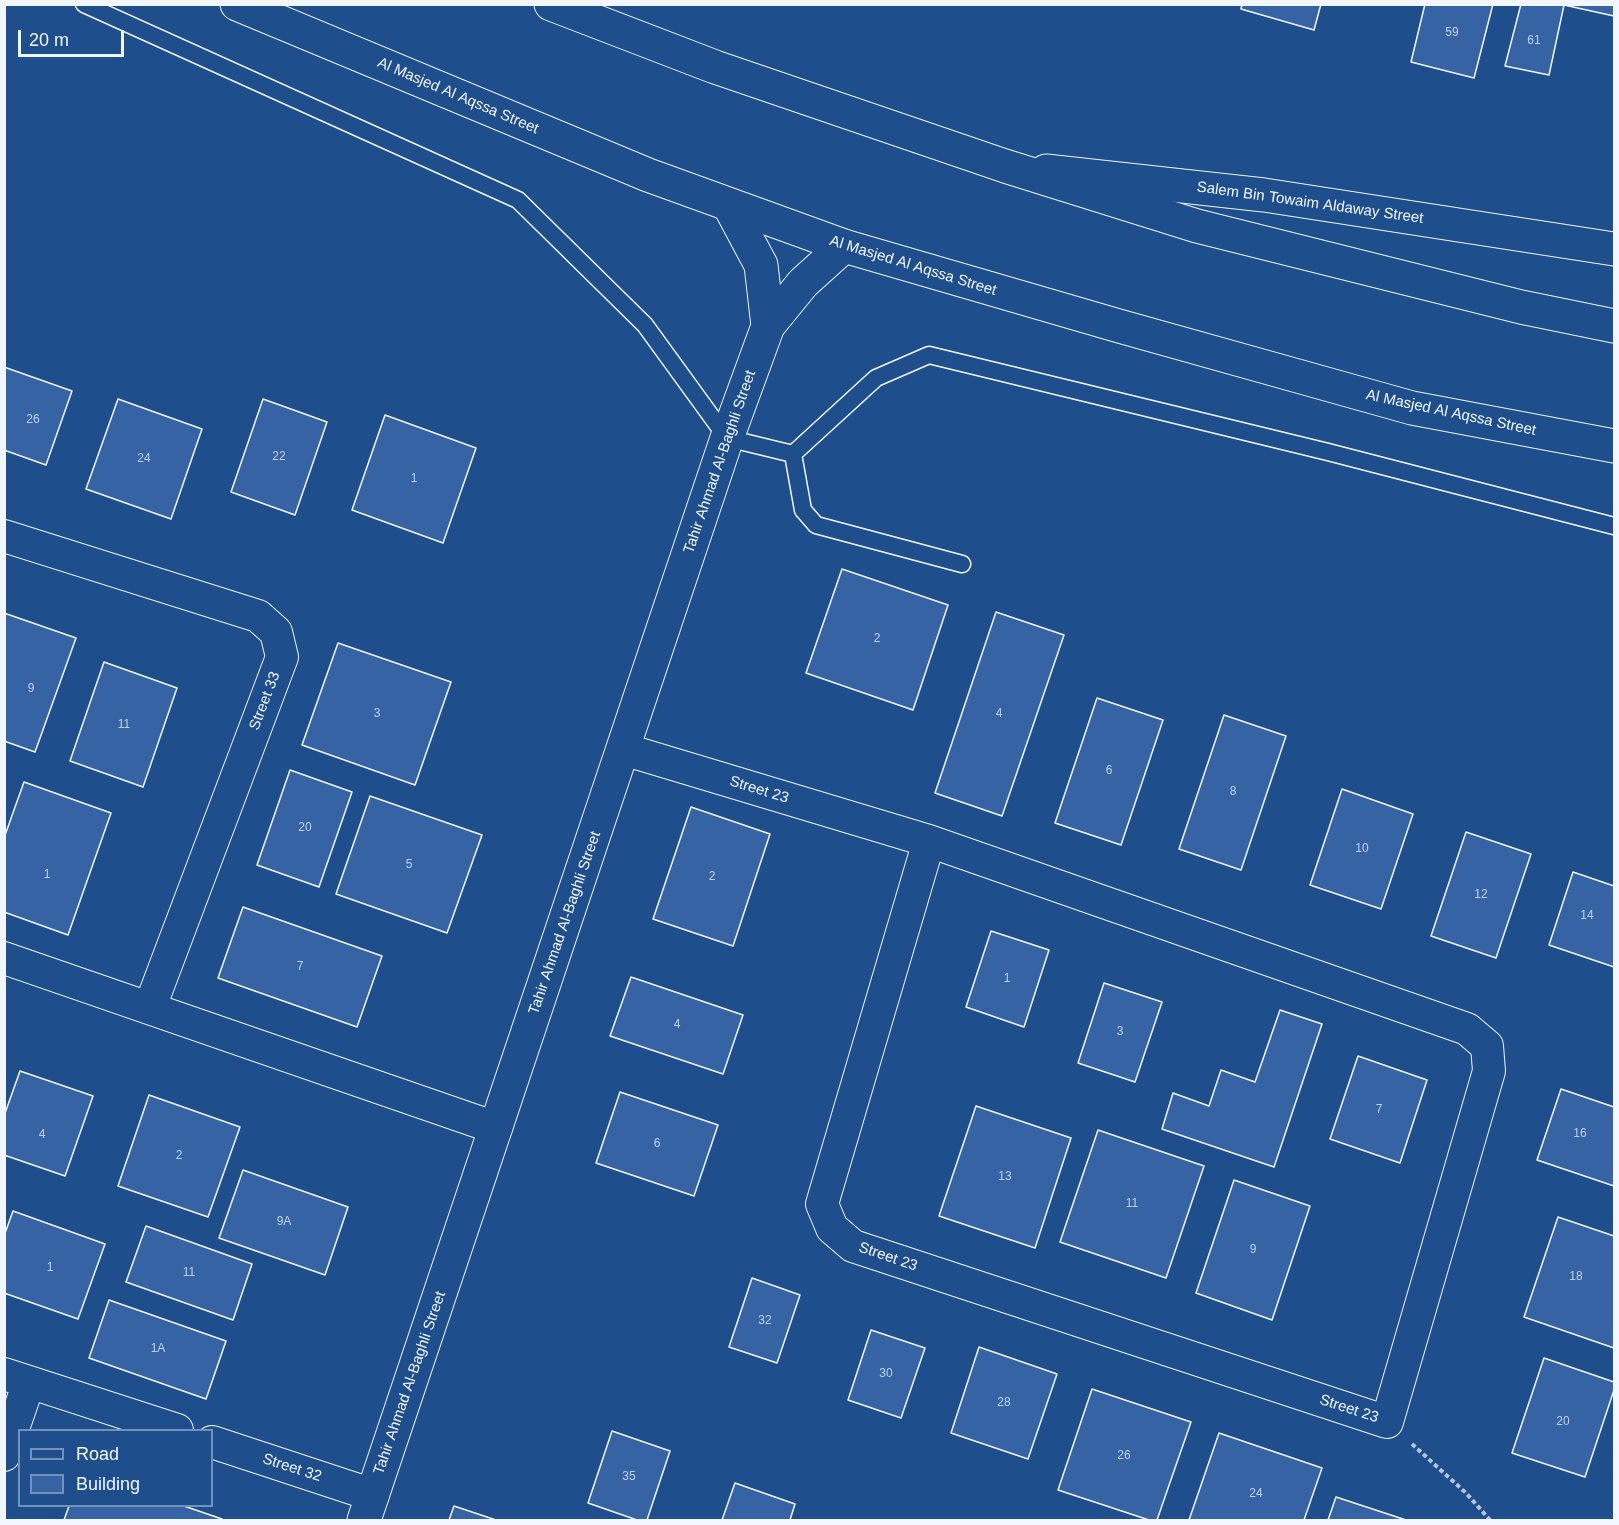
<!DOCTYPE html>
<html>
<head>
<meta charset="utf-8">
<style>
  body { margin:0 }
  #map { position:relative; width:1619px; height:1525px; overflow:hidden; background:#1f4e8c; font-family:Arial,sans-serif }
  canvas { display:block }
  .frame { position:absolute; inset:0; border:6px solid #f2f6ff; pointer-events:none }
  .legend { position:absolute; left:18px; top:1429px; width:195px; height:78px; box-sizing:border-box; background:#1f4e8c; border:2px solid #7391ba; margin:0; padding:8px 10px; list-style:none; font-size:18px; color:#f2f6ff }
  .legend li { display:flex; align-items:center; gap:12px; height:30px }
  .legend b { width:30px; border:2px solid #7391ba }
  .scale { position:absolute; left:18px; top:30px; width:106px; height:27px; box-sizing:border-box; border:3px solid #f2f6ff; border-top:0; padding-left:8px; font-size:18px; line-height:21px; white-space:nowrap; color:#f2f6ff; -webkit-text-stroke:4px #1f4e8c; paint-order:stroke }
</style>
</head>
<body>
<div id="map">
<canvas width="1619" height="1525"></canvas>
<div class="frame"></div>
<ul class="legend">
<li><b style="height:8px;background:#1f4e8c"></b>Road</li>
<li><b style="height:16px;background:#3563a3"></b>Building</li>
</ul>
<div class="scale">20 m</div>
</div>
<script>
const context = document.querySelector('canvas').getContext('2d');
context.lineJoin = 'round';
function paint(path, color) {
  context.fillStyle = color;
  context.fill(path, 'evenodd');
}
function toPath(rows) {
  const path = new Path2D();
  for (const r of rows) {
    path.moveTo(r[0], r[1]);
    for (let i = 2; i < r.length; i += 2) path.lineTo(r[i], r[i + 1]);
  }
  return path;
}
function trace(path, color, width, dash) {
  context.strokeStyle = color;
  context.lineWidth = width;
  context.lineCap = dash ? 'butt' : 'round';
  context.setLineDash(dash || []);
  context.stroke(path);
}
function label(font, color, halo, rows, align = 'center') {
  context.font = font + ' Arial,sans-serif';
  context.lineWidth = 4.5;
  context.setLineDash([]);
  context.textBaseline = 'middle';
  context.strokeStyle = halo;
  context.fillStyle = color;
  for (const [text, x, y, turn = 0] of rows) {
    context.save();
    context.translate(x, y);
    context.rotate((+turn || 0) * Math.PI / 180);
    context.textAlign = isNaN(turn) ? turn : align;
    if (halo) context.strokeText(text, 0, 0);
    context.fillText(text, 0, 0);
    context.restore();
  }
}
const building = toPath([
  [1242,4,1321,4,1314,30,1241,9,1242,4],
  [1425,4,1493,4,1474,78,1411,62,1425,4],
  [1614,4,1614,16,1564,5,1549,75,1505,66,1521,4,1614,4],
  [4,367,72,391,46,465,4,450,4,367],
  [118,399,202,429,171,519,86,489,118,399],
  [263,399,327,422,295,515,231,492,263,399],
  [385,415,476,448,443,543,352,510,385,415],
  [842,569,948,605,913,710,806,673,842,569],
  [996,612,1064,635,1002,816,935,793,996,612],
  [4,613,76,638,35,752,4,741,4,613],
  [338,643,451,682,415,785,302,745,338,643],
  [104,662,177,688,143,787,70,761,104,662],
  [1097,698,1163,720,1121,845,1055,823,1097,698],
  [1224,715,1286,736,1241,870,1179,849,1224,715],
  [290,770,352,792,319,887,257,865,290,770],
  [24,782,111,813,68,935,4,912,4,838,24,782],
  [1342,789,1413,814,1381,909,1310,885,1342,789],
  [370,796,482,835,447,933,336,894,370,796],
  [691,807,770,834,733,946,653,919,691,807],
  [1466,832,1531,854,1496,958,1431,936,1466,832],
  [1573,872,1614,886,1614,967,1549,945,1573,872],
  [243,907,382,956,357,1027,218,978,243,907],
  [991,931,1049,950,1024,1027,966,1007,991,931],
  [631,977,743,1015,723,1074,610,1036,631,977],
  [1104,983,1162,1002,1135,1082,1078,1063,1104,983],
  [1280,1010,1322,1024,1274,1167,1162,1129,1173,1093,1209,1106,1221,1070,1255,1082,1280,1010],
  [1358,1056,1427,1080,1400,1163,1330,1139,1358,1056],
  [20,1071,93,1096,65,1176,4,1155,4,1116,20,1071],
  [1561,1089,1614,1107,1614,1186,1537,1160,1561,1089],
  [620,1092,718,1125,694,1196,596,1163,620,1092],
  [149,1095,240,1127,208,1217,118,1186,149,1095],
  [976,1106,1071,1138,1035,1248,939,1216,976,1106],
  [1098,1130,1204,1166,1166,1278,1060,1242,1098,1130],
  [243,1170,348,1207,325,1275,219,1238,243,1170],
  [1234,1180,1310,1206,1272,1320,1196,1293,1234,1180],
  [13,1211,105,1244,78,1319,4,1293,4,1236,13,1211],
  [1558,1217,1614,1236,1614,1348,1524,1317,1558,1217],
  [146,1226,252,1264,233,1320,126,1282,146,1226],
  [752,1278,800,1295,777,1363,729,1347,752,1278],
  [109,1300,226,1341,206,1399,89,1358,109,1300],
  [871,1330,925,1348,901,1418,848,1400,871,1330],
  [979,1347,1057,1374,1028,1459,951,1433,979,1347],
  [1544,1358,1614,1382,1614,1390,1585,1477,1512,1453,1544,1358],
  [1092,1389,1191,1422,1157,1520,1149,1520,1058,1490,1092,1389],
  [612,1431,670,1451,647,1520,637,1520,588,1503,612,1431],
  [1219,1433,1322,1468,1304,1520,1189,1520,1219,1433],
  [735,1483,795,1504,790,1520,722,1520,735,1483],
  [1336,1497,1406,1520,1328,1520,1336,1497],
  [69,1506,184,1506,222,1519,221,1520,64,1520,69,1506],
  [454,1506,496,1520,449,1520,454,1506]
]);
paint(building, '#3563a3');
trace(building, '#f2f6ff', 1.5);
const service = toPath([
  [84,4,518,200,645,325,727,438,793,454,876,378,929,355,1328,452,1614,526],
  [793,454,803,510,816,525,962,564]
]);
const minor = toPath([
  [4,536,258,616,276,632,282,657,150,1007],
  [623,749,929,841,1467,1029,1487,1046,1489,1071,1387,1422,853,1246,832,1228,822,1204,929,841],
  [4,958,496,1128],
  [4,1374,177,1430],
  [212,1442,373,1495],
  [4,1455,29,1382]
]);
const tertiary = toPath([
  [1046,171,1264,195,1614,249],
  [729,205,761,265,768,326],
  [364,1520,727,438,768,326,803,283,844,246]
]);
const secondary = toPath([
  [237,4,648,175,844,246,1119,326,1412,408,1614,446],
  [551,4,715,67,1005,166,1197,226,1521,307,1614,326]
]);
trace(service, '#f2f6ff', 19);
trace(minor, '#f2f6ff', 34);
trace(tertiary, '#f2f6ff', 35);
trace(secondary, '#f2f6ff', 35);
trace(toPath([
  [1412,1444,1466,1493,1490,1520]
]), '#b3c4dc', 4, [4.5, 3]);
trace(service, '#1f4e8c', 16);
trace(minor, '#1f4e8c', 32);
trace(tertiary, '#1f4e8c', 33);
trace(secondary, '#1f4e8c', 33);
label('12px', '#c3d1e8', null, [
  ["59",1452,33],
  ["61",1534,41],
  ["26",33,420],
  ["22",279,457],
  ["24",144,459],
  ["1",414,479],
  ["2",877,639],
  ["9",31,689],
  ["3",377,714],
  ["4",999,714],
  ["11",124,725],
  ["6",1109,771],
  ["8",1233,792],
  ["20",305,828],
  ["10",1362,849],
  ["5",409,865],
  ["1",47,875],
  ["2",712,877],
  ["12",1481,895],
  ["14",1587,916],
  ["7",300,967],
  ["1",1007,979],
  ["4",677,1025],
  ["3",1120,1032],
  ["7",1379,1110],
  ["16",1580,1134],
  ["4",42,1135],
  ["6",657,1144],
  ["2",179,1156],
  ["13",1005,1177],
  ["11",1132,1204],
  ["9A",284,1222],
  ["9",1253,1250],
  ["1",50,1268],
  ["11",189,1273],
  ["18",1576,1277],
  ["32",765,1321],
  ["1A",158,1349],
  ["30",886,1374],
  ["28",1004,1403],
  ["20",1563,1422],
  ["26",1124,1456],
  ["35",629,1477],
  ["24",1256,1494]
]);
label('15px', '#f2f6ff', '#1f4e8c', [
  ["Al Masjed Al Aqssa Street",458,96,23],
  ["Salem Bin Towaim Aldaway Street",1310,203,8],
  ["Al Masjed Al Aqssa Street",913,266,17],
  ["Al Masjed Al Aqssa Street",1451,413,12],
  ["Tahir Ahmad Al-Baghli Street",720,462,-71],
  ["Street 33",265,701,-69],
  ["Street 23",759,790,17],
  ["Tahir Ahmad Al-Baghli Street",565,923,-71],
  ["Street 23",888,1257,19],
  ["Tahir Ahmad Al-Baghli Street",410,1383,-71],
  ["Street 23",1349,1409,18],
  ["Street 32",292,1468,18]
]);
</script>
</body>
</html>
